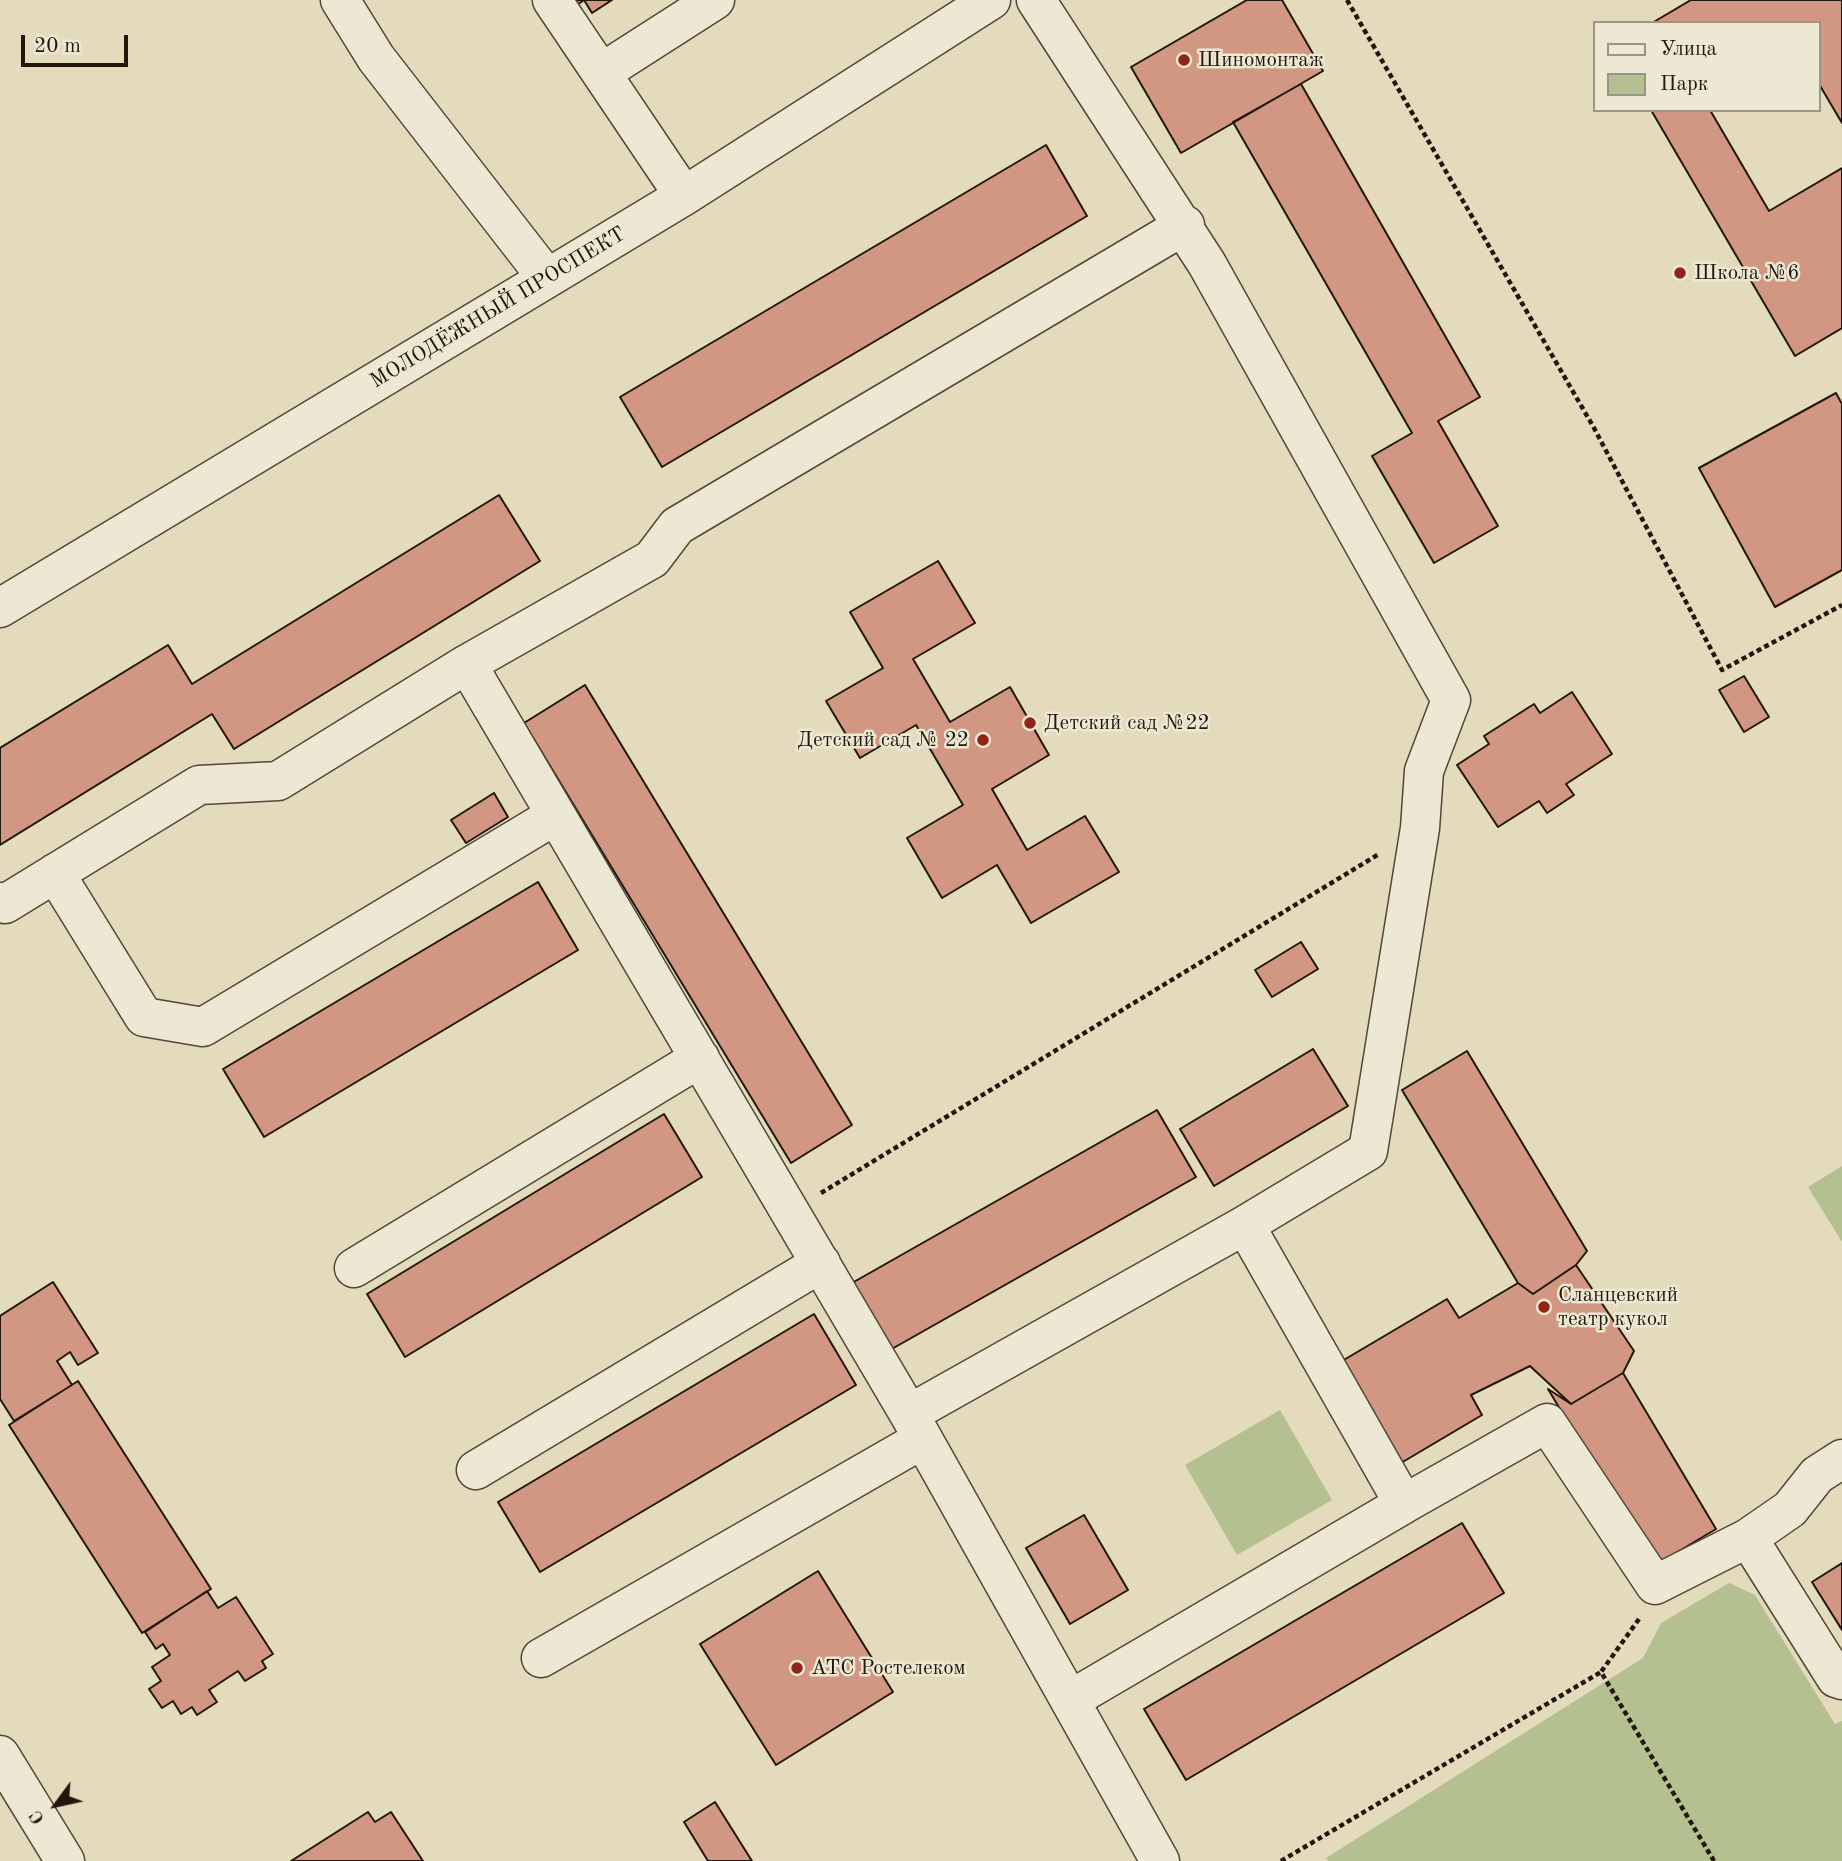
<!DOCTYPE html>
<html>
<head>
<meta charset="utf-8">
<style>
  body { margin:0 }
  #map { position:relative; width:1842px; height:1861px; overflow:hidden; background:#e3dbbc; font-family:"Old Standard TT",serif }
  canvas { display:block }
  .legend { position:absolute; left:1593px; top:21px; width:228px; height:91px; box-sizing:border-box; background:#ede8d3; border:2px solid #9c9484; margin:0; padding:9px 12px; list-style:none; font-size:21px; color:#22160d }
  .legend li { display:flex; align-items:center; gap:14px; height:35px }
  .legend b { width:35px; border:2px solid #9c9484 }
  .north { position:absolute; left:21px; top:1770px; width:70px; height:70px; -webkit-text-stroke:5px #ede8d3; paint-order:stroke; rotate:237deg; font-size:19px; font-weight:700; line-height:28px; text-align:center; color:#22160d }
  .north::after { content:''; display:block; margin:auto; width:24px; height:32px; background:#22160d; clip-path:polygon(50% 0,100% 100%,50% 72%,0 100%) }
  .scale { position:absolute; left:21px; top:35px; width:107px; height:32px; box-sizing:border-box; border:4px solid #22160d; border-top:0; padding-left:9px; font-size:21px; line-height:24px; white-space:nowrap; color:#22160d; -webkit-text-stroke:5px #ede8d3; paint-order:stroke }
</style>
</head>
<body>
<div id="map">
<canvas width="1842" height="1861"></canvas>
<ul class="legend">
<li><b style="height:9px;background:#ede8d3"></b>Улица</li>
<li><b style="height:19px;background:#b5c090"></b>Парк</li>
</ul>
<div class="north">С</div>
<div class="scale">20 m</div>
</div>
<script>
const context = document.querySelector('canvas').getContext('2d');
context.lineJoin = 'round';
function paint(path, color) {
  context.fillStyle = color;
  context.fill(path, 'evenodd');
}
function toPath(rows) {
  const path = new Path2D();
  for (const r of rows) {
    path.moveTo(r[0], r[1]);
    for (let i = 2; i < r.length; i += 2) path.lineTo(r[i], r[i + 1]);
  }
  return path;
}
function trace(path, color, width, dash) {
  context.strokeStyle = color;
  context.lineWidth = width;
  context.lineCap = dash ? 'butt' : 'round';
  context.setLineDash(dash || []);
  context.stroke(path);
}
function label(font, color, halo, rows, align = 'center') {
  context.font = font + ' "Old Standard TT",serif';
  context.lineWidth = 5;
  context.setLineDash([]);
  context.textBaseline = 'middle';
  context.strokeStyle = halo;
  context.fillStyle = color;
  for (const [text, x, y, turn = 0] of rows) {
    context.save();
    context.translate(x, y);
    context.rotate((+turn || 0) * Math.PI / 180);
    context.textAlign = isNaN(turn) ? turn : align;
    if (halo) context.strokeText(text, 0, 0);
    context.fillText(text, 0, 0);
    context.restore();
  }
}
paint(toPath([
  [1842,1166,1842,1242,1808,1187],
  [1280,1410,1332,1500,1237,1555,1185,1465],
  [1729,1583,1755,1595,1835,1724,1842,1721,1842,1861,1328,1861,1326,1858,1643,1658,1661,1623]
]), '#b5c090');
const building = toPath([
  [574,0,612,0,592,13,584,0,577,5,574,0],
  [1247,0,1282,0,1323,71,1181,153,1131,67,1247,0],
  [1691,0,1842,0,1842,123,1819,84,1819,23,1652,23,1691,0],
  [1301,84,1480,397,1438,421,1498,526,1434,563,1372,456,1412,433,1233,122,1301,84],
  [1651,110,1710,110,1769,211,1842,168,1842,328,1795,356,1651,110],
  [1046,145,1087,216,662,467,620,397,1046,145],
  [1836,393,1842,404,1842,570,1775,607,1699,468,1836,393],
  [499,495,540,561,234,749,212,714,0,845,0,748,168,645,192,684,499,495],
  [938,561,975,623,913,659,950,722,1010,687,1049,755,992,789,1027,850,1085,816,1119,872,1031,923,997,865,942,898,907,838,963,805,916,725,860,758,826,701,883,668,850,612,938,561],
  [1744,676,1769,717,1744,732,1719,690,1744,676],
  [585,685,852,1125,791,1163,524,723,585,685],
  [1572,692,1612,754,1566,784,1574,795,1547,813,1539,801,1498,827,1457,765,1489,744,1484,736,1534,704,1540,713,1572,692],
  [494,793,508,817,466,843,451,820,494,793],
  [538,882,578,950,264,1137,223,1069,538,882],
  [1301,942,1318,969,1272,997,1255,970,1301,942],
  [1313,1049,1348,1106,1214,1186,1180,1129,1313,1049],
  [1467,1051,1587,1251,1576,1265,1533,1294,1518,1283,1402,1090,1467,1051],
  [1157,1110,1196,1177,890,1350,852,1283,1157,1110],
  [664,1114,702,1177,405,1357,367,1294,664,1114],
  [1576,1265,1634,1351,1623,1373,1571,1404,1530,1366,1471,1395,1482,1415,1401,1463,1342,1361,1447,1299,1459,1318,1518,1283,1533,1294,1576,1265],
  [53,1282,98,1353,78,1365,70,1352,57,1361,72,1385,14,1421,0,1399,0,1316,53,1282],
  [814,1314,856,1385,540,1572,498,1502,814,1314],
  [1623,1373,1716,1529,1654,1566,1548,1389,1571,1404,1623,1373],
  [78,1381,211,1589,142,1633,9,1425,78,1381],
  [1084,1515,1128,1590,1070,1624,1026,1548,1084,1515],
  [1462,1523,1504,1593,1186,1780,1144,1709,1462,1523],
  [1842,1563,1842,1630,1812,1582,1842,1563],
  [818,1571,893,1692,776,1765,700,1644,818,1571],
  [207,1591,218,1608,236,1597,273,1654,262,1661,266,1668,245,1681,238,1671,209,1690,217,1702,197,1715,192,1707,181,1714,173,1701,162,1708,149,1689,161,1681,152,1667,170,1655,163,1644,156,1649,145,1632,207,1591],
  [715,1802,752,1861,708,1861,684,1822,715,1802],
  [368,1812,375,1822,391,1812,423,1861,291,1861,368,1812]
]);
paint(building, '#d29782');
trace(building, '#22160d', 2);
const minor = toPath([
  [340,0,376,58,547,278],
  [552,0,684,196],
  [1036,0,1207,264,1451,700,1424,771,1420,828,1368,1151,1245,1225,1404,1504,1070,1700],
  [601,73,715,0],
  [0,608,684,196,991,0],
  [467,664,909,1414,1160,1861],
  [55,873,144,1017,203,1027,556,815],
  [0,902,5,904,199,785,278,781,467,664,652,559,677,526,1185,225],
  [354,1268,700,1058],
  [909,1414,1245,1225],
  [476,1470,821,1263],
  [1404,1504,1547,1423,1655,1585,1748,1538,1790,1509,1817,1475,1842,1459],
  [1748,1538,1836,1678,1842,1680],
  [541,1658,923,1439],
  [0,1755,65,1861]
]);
trace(minor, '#524739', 41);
trace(toPath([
  [1347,0,1594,428,1722,670,1842,605],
  [821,1193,1379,854],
  [1639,1619,1601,1672,1714,1861],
  [1281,1861,1601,1672]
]), '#22160d', 4.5, [5, 3.5]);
trace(minor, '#ede8d3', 38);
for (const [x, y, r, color] of [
  [1184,60,7,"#8f2418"],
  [1680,273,7,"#8f2418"],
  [1030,723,7,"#8f2418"],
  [983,740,7,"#8f2418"],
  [1544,1307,7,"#8f2418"],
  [797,1668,7,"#8f2418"]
]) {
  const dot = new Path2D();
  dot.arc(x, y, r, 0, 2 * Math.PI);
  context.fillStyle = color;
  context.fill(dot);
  trace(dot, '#ede8d3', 2.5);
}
label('21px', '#22160d', '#ede8d3', [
  ["Шиномонтаж",1198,60],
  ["Школа №6",1694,273],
  ["Детский сад №22",1044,723],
  ["Детский сад № 22",969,740,"right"],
  ["Сланцевский",1558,1295],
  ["театр кукол",1558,1319],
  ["АТС Ростелеком",811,1668]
], 'left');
label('21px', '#22160d', '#ede8d3', [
  ["МОЛОДЁЖНЫЙ ПРОСПЕКТ",498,308,-31]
]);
</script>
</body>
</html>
